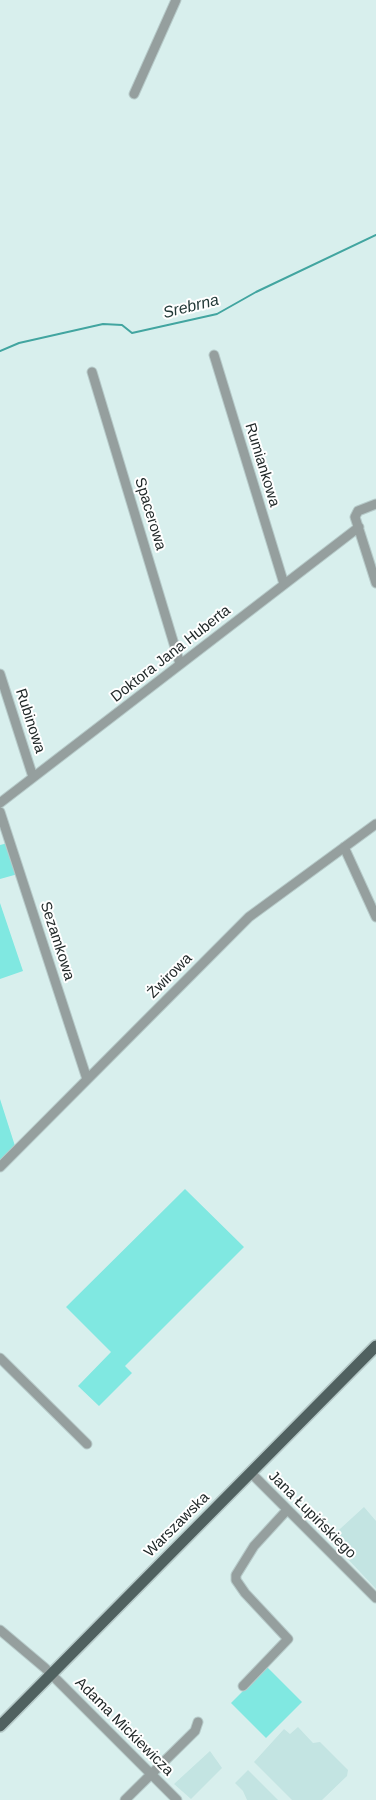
<!DOCTYPE html>
<html>
<head>
<meta charset="utf-8">
<style>
  body { margin:0 }
  canvas { display:block; background:#d8efed }
</style>
</head>
<body>
<canvas width="376" height="1800"></canvas>
<script>
const context = document.querySelector('canvas').getContext('2d');
context.lineJoin = 'round';
function paint(path, color) {
  context.fillStyle = color;
  context.fill(path, 'evenodd');
}
function toPath(rows) {
  const path = new Path2D();
  for (const r of rows) {
    path.moveTo(r[0], r[1]);
    for (let i = 2; i < r.length; i += 2) path.lineTo(r[i], r[i + 1]);
  }
  return path;
}
function trace(path, color, width, dash) {
  context.strokeStyle = color;
  context.lineWidth = width;
  context.lineCap = dash ? 'butt' : 'round';
  context.setLineDash(dash || []);
  context.stroke(path);
}
function label(font, color, halo, rows, align = 'center') {
  context.font = font + ' Helvetica,sans-serif';
  context.lineWidth = 4;
  context.setLineDash([]);
  context.textBaseline = 'middle';
  context.strokeStyle = halo;
  context.fillStyle = color;
  for (const [text, x, y, turn = 0] of rows) {
    context.save();
    context.translate(x, y);
    context.rotate((+turn || 0) * Math.PI / 180);
    context.textAlign = isNaN(turn) ? turn : align;
    if (halo) context.strokeText(text, 0, 0);
    context.fillText(text, 0, 0);
    context.restore();
  }
}
paint(toPath([
  [364,1507,376,1521,376,1589,329,1539],
  [298,1727,313,1743,320,1742,348,1770,347,1776,322,1800,292,1800,254,1762,284,1729,290,1734],
  [210,1751,222,1768,191,1799,174,1784],
  [248,1770,278,1800,247,1800,243,1791,235,1783]
]), '#c3e4e2');
paint(toPath([
  [8,843,18,874,0,879,0,845],
  [0,903,23,971,0,979],
  [0,1099,15,1146,0,1161],
  [185,1189,244,1247,125,1366,132,1373,99,1406,78,1386,111,1352,66,1307],
  [267,1667,302,1702,266,1738,231,1703]
]), '#80e8e1');
trace(toPath([
  [0,351,19,343,103,324,122,325,132,333,217,314,256,292,376,235]
]), '#42a5a0', 2);
const minor = toPath([
  [134,94,176,0],
  [214,355,284,584],
  [92,372,180,664],
  [376,504,358,511,355,517,376,583],
  [0,674,33,777],
  [0,803,359,527],
  [0,812,87,1079],
  [344,847,376,917],
  [0,1167,249,917,376,824],
  [0,1358,87,1444],
  [251,1473,376,1598],
  [0,1630,45,1668,177,1800],
  [243,1686,288,1639,245,1593,236,1580,236,1575,254,1546,287,1510],
  [125,1800,195,1731,198,1722]
]);
const major = toPath([
  [0,1726,376,1346]
]);
trace(minor, '#b7cbca', 11);
trace(major, '#b7cbca', 14);
trace(minor, '#959f9e', 9);
trace(major, '#506160', 11);
label('15px', '#212929', '#fff', [
  ["Rumiankowa",262,465,73],
  ["Spacerowa",150,514,73],
  ["Doktora Jana Huberta",171,654,-38],
  ["Rubinowa",30,721,72],
  ["Sezamkowa",57,941,72],
  ["Żwirowa",170,976,-45],
  ["Jana Łupińskiego",312,1515,45],
  ["Warszawska",177,1525,-45],
  ["Adama Mickiewicza",124,1727,45]
]);
label('italic 16px', '#223937', '#fff', [
  ["Srebrna",191,307,-14]
]);
</script>
</body>
</html>
